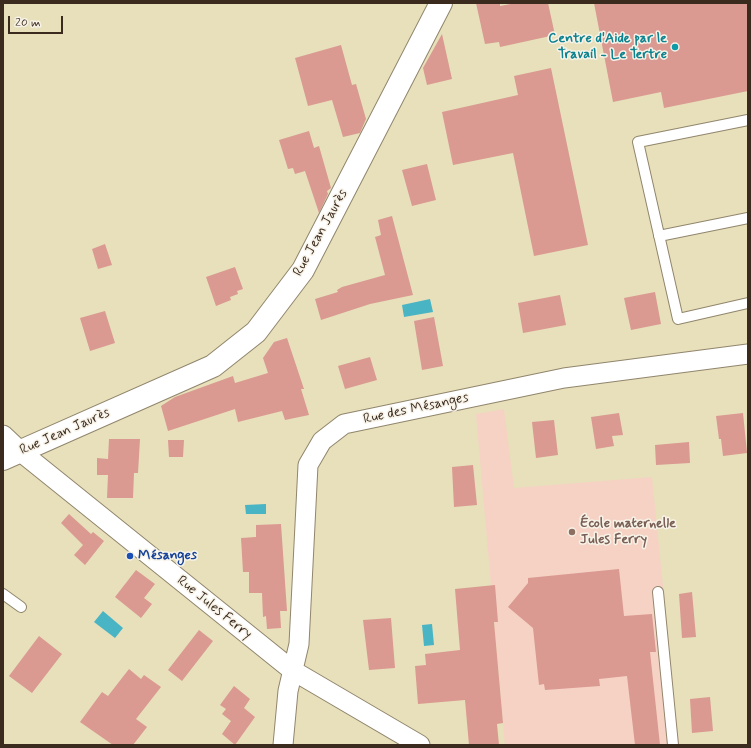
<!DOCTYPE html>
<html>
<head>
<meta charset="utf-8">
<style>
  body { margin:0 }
  #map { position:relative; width:751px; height:748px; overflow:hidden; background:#e7e0bb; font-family:Mynerve,sans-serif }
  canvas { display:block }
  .frame { position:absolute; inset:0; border:4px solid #3b2a1e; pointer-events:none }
  .scale { position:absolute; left:8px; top:16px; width:55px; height:18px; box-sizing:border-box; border:2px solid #3b2a1e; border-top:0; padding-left:5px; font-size:12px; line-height:14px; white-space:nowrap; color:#3b2a1e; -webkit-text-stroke:3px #f7f3e8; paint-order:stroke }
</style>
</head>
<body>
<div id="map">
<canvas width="751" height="748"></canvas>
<div class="frame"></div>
<div class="scale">20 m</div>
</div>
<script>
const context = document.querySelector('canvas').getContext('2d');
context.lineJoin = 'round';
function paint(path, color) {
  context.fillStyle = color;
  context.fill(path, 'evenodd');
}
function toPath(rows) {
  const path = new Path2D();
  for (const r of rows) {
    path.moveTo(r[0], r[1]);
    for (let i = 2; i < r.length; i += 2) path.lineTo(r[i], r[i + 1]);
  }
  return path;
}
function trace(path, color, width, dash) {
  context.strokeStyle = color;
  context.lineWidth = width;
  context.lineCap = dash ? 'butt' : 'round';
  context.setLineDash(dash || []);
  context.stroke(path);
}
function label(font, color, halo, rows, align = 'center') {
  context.font = font + ' Mynerve,sans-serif';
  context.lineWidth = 3;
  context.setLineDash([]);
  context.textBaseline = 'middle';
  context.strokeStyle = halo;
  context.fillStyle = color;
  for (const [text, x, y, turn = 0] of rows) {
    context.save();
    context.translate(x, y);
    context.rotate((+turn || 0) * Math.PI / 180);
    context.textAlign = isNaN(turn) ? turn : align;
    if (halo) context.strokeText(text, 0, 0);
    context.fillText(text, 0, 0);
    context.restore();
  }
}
paint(toPath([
  [504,409,514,488,652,477,679,745,505,745,476,414]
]), '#f6d2c4');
paint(toPath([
  [430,299,433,312,404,317,402,305],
  [266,504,266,514,246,514,245,505],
  [103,611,123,628,115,638,94,622],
  [432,624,434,645,424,646,422,625]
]), '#48b4c4');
paint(toPath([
  [476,3,500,3,500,6,516,3,548,3,555,35,500,47,499,42,485,44],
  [594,3,748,3,748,91,664,108,661,92,613,102],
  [442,34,452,79,427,85,423,68],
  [341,45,352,85,356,84,366,119,360,133,343,137,332,100,308,106,295,58],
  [551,68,588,245,534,256,513,153,453,165,442,112,518,95,514,76],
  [309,131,314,148,319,146,331,188,327,191,328,194,319,213,305,171,295,174,293,168,288,169,279,140],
  [427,164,436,200,412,206,402,170],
  [392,216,413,295,370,304,321,320,315,299,338,292,337,290,342,287,385,275,375,237,381,235,378,220],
  [105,244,112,265,98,269,92,249],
  [235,267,243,289,237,291,238,294,230,297,231,300,216,306,206,277],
  [655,292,661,324,631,330,624,298],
  [560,295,566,325,523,333,518,303],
  [105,311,115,343,90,351,80,318],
  [434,317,443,366,422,370,414,321],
  [287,338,304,389,301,389,309,415,285,420,282,411,238,422,235,409,168,431,161,406,175,397,233,376,235,383,268,373,263,358,274,342],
  [370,357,377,380,345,389,338,366],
  [619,413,623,435,612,436,614,446,596,449,591,417],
  [743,413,747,453,723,456,721,439,719,439,716,416],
  [554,420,558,455,536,458,532,422],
  [109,439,140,439,138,473,134,473,133,498,107,498,108,475,97,475,97,458,108,459],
  [168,440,184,440,183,457,169,457],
  [689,442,690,463,656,465,655,445],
  [473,465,477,505,454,507,452,467],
  [69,514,91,534,93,532,104,541,85,565,74,555,83,545,61,523],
  [281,524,287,611,280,611,281,628,267,629,266,616,263,617,262,593,249,593,249,572,243,572,241,538,256,537,256,525],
  [619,569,624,616,652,614,656,652,650,652,660,745,635,745,627,676,599,679,600,686,545,690,544,684,539,685,533,628,508,607,528,583,528,578],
  [136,570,155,584,144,598,152,604,141,618,115,597],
  [495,585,498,622,494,622,503,723,497,724,499,745,469,745,465,700,418,704,415,666,426,665,425,654,460,650,455,589],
  [692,592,696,637,682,638,679,594],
  [391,618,395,668,369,670,363,620],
  [199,630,213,641,182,681,168,670],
  [39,636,62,654,32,693,9,676],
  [129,669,141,679,144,675,161,687,136,719,147,727,133,745,113,745,80,722,102,692,108,696],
  [234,686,250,699,244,708,255,717,235,745,222,734,231,721,222,714,226,709,220,705],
  [710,697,713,731,692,733,690,699]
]), '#da9991');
const lane = toPath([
  [748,120,638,142,678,319,748,303],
  [659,236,748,218],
  [658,592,673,745],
  [3,594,21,607]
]);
const street = toPath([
  [3,435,21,452,292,670,420,745],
  [283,745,288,691,299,644,308,465,322,441,344,424,564,378,748,354]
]);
const secondary = toPath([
  [3,459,213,366,256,332,303,270,441,3]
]);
trace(lane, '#91856c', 12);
trace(street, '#91856c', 21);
trace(secondary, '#91856c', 24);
trace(lane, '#fff', 10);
trace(street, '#fff', 19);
trace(secondary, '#fff', 22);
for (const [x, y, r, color] of [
  [675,47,4,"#0f9aa8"],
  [572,532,4,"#8d6e63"],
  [130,556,4,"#1a4fb4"]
]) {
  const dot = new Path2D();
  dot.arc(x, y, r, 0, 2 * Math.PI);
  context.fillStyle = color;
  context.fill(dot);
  trace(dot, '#f7f3e8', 1.5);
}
label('bold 14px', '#0d838f', '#f7f3e8', [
  ["Centre d'Aide par le",667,39],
  ["Travail - Le Tertre",667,55]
], 'right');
label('14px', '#3b2a1e', '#f7f3e8', [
  ["Rue Jean Jaurès",321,233,-61],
  ["Rue des Mésanges",416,409,-12],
  ["Rue Jean Jaurès",65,432,-24],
  ["Rue Jules Ferry",214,608,39]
]);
label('bold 14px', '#785e54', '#f7f3e8', [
  ["École maternelle",580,524],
  ["Jules Ferry",580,540]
], 'left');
label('bold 14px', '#164399', '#f7f3e8', [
  ["Mésanges",138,556]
], 'left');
</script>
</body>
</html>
